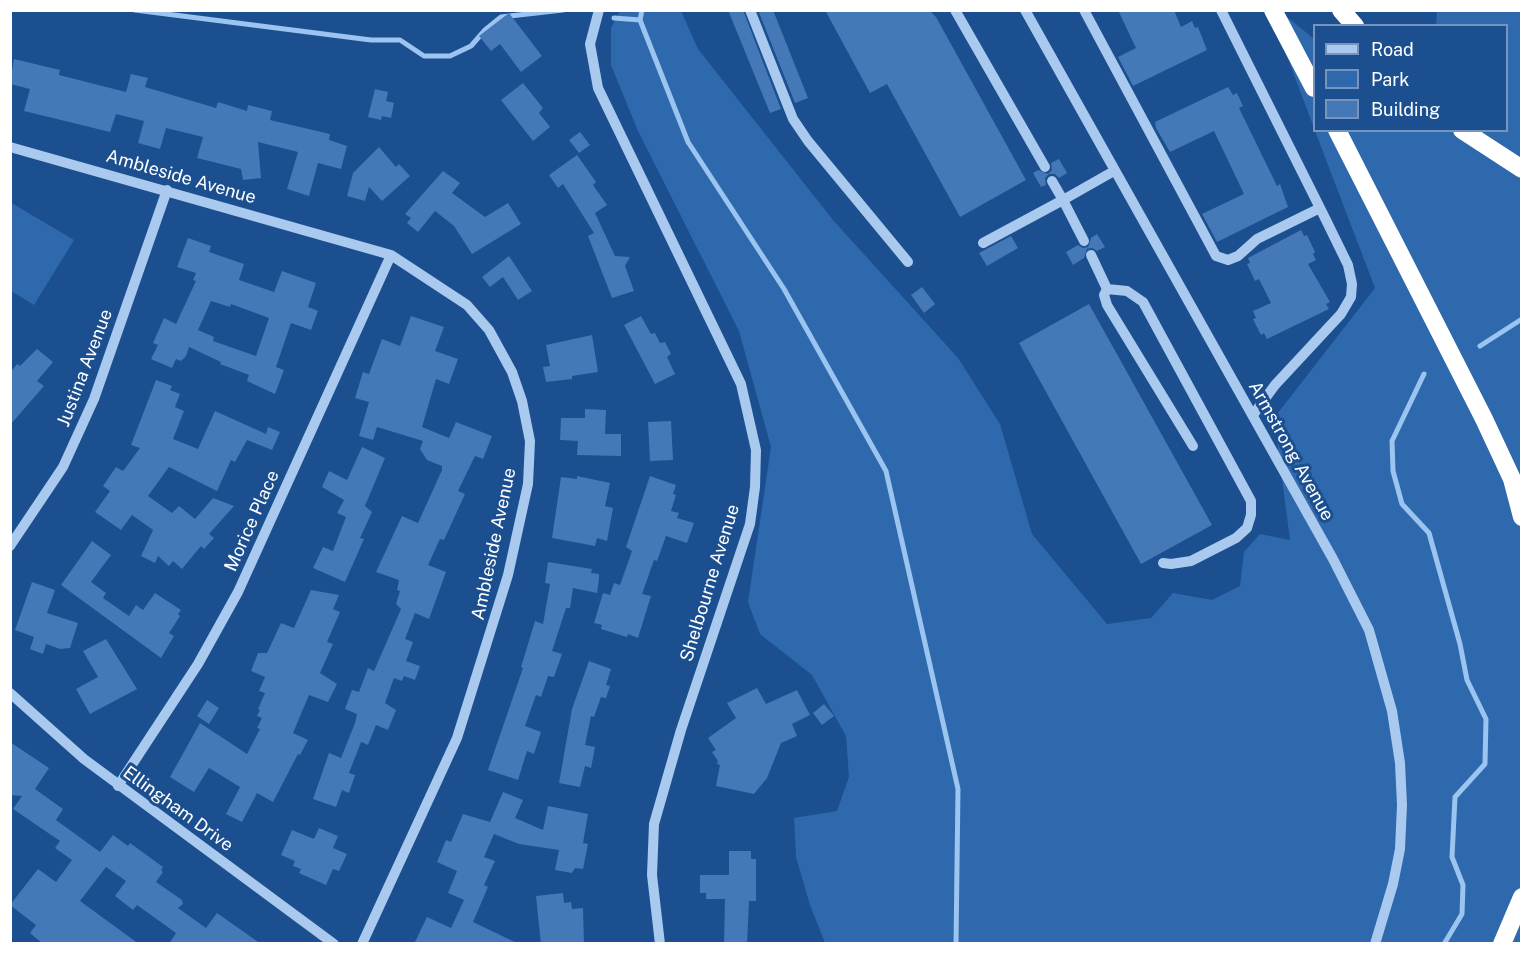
<!DOCTYPE html>
<html>
<head>
<meta charset="utf-8">
<style>
  body { margin:0 }
  #map { position:relative; width:1532px; height:954px; overflow:hidden; background:#1b4f8f; font-family:"Public Sans",sans-serif }
  canvas { display:block }
  .frame { position:absolute; inset:0; border:12px solid #fff; pointer-events:none }
  .legend { position:absolute; left:1313px; top:24px; width:195px; height:108px; box-sizing:border-box; background:#1b4f8f; border:2px solid #7695bc; margin:0; padding:8px 10px; list-style:none; font-size:18px; color:#fff }
  .legend li { display:flex; align-items:center; gap:12px; height:30px }
  .legend b { width:30px; border:2px solid #7695bc }
</style>
</head>
<body>
<div id="map">
<canvas width="1532" height="954"></canvas>
<div class="frame"></div>
<ul class="legend">
<li><b style="height:8px;background:#a9c9ee"></b>Road</li>
<li><b style="height:16px;background:#2e69ad"></b>Park</li>
<li><b style="height:16px;background:#4478b7"></b>Building</li>
</ul>
</div>
<script>
const context = document.querySelector('canvas').getContext('2d');
context.lineJoin = 'round';
function paint(path, color) {
  context.fillStyle = color;
  context.fill(path, 'evenodd');
}
function toPath(rows) {
  const path = new Path2D();
  for (const r of rows) {
    path.moveTo(r[0], r[1]);
    for (let i = 2; i < r.length; i += 2) path.lineTo(r[i], r[i + 1]);
  }
  return path;
}
function trace(path, color, width, dash) {
  context.strokeStyle = color;
  context.lineWidth = width;
  context.lineCap = dash ? 'butt' : 'round';
  context.setLineDash(dash || []);
  context.stroke(path);
}
function label(font, color, halo, rows, align = 'center') {
  context.font = font + ' "Public Sans",sans-serif';
  context.lineWidth = 6;
  context.setLineDash([]);
  context.textBaseline = 'middle';
  context.strokeStyle = halo;
  context.fillStyle = color;
  for (const [text, x, y, turn = 0] of rows) {
    context.save();
    context.translate(x, y);
    context.rotate((+turn || 0) * Math.PI / 180);
    context.textAlign = isNaN(turn) ? turn : align;
    if (halo) context.strokeText(text, 0, 0);
    context.fillText(text, 0, 0);
    context.restore();
  }
}
paint(toPath([
  [620,11,681,11,698,49,833,220,958,358,1000,424,1032,534,1107,624,1151,618,1173,593,1212,600,1240,586,1244,552,1260,534,1290,540,1274,418,1375,288,1315,131,1506,130,1506,26,1436,25,1437,11,1521,11,1521,943,825,943,810,905,796,857,794,818,837,811,849,777,846,736,812,675,760,634,748,602,771,447,739,331,638,131,611,65,611,28],
  [1270,11,1280,11,1314,39,1314,128],
  [10,202,74,240,34,305,11,291]
]), '#2e69ad');
trace(toPath([
  [135,10,371,40,400,40,424,56,450,56,471,46,485,30,501,17,563,10],
  [642,10,640,20,688,142,784,289,886,471,958,789,956,944],
  [614,18,640,20],
  [1480,346,1522,319],
  [1424,374,1392,441,1393,471,1402,504,1429,533,1460,644,1467,680,1486,719,1485,764,1455,797,1452,857,1463,885,1462,914,1444,944]
]), '#9cc4f0', 5);
paint(toPath([
  [728,10,743,10,781,109,770,113],
  [758,10,773,10,808,98,795,103],
  [825,10,929,10,936,17,1026,180,960,217,887,84,870,93],
  [1118,10,1174,10,1181,27,1192,21,1195,28,1198,27,1207,50,1133,86,1118,57,1136,48],
  [509,13,542,56,521,72,500,44,491,51,479,36],
  [14,59,60,70,59,75,126,92,131,74,148,78,145,87,216,108,218,102,247,111,248,105,272,111,270,120,330,134,329,140,347,146,341,169,318,163,309,196,287,189,298,152,258,142,261,178,243,180,241,169,197,158,203,137,166,128,160,149,138,143,144,121,116,114,110,132,24,111,30,89,10,84],
  [523,83,543,108,539,113,550,127,533,141,501,100],
  [1228,87,1233,95,1237,93,1243,106,1239,108,1277,186,1280,184,1288,207,1217,242,1202,214,1244,194,1214,131,1170,152,1156,128,1155,122],
  [375,89,388,92,386,101,394,103,391,118,382,116,381,120,368,117],
  [580,132,590,145,579,153,569,140],
  [379,147,396,167,399,164,410,176,382,201,369,187,365,201,347,196,353,173],
  [577,155,596,182,593,185,607,205,595,213,615,256,630,257,625,266,634,291,612,298,588,236,594,233,563,184,558,188,549,175],
  [1059,159,1067,173,1059,178,1055,174,1049,174,1045,178,1046,185,1041,187,1033,173,1038,170,1048,174,1052,170,1051,163],
  [443,171,460,183,452,193,485,217,508,203,521,224,472,254,454,226,435,211,418,232,407,223,411,218,405,214],
  [1301,230,1304,236,1307,235,1315,252,1313,254,1316,260,1308,264,1330,302,1326,304,1329,309,1267,339,1264,333,1261,335,1253,319,1256,318,1253,311,1271,303,1259,279,1255,281,1247,264,1250,263,1248,258],
  [1097,234,1105,247,1097,251,1092,248,1087,249,1084,258,1073,265,1066,252,1078,245,1083,248,1088,247,1091,238],
  [1011,236,1018,248,987,266,979,253],
  [188,238,211,246,209,252,244,264,239,280,274,292,282,271,316,283,308,307,318,311,311,330,291,323,276,367,284,370,275,394,247,381,249,375,220,364,221,362,189,347,186,356,181,361,176,359,172,368,151,359,158,345,153,343,164,318,176,324,196,281,193,280,196,273,177,267],
  [211,301,230,307,231,304,269,318,256,356,213,341,214,337,198,330],
  [509,256,532,291,518,300,503,277,490,287,482,277],
  [922,287,935,304,924,313,911,295],
  [1089,304,1212,525,1141,564,1019,343],
  [411,316,444,327,435,351,458,359,449,384,436,379,422,427,449,438,456,422,492,436,483,459,475,456,458,491,465,494,444,540,440,539,428,565,446,572,429,619,415,613,405,639,413,642,406,661,420,666,415,680,404,676,402,681,394,678,385,703,396,710,388,730,376,725,368,745,361,742,349,773,355,775,349,793,342,790,336,807,313,799,329,753,341,758,355,723,357,714,345,709,352,690,359,692,368,668,374,671,401,609,396,604,400,591,397,590,399,580,376,572,402,516,418,523,442,470,442,466,427,460,420,449,423,441,377,427,373,440,359,436,369,402,355,398,363,372,369,374,382,339,400,346],
  [641,316,651,334,655,333,660,343,665,342,671,354,667,357,675,374,655,384,624,325],
  [592,335,598,372,572,376,572,379,546,382,543,367,550,366,546,345],
  [37,349,53,362,37,381,44,386,10,425,10,373,17,364,20,366],
  [156,380,172,386,170,390,180,394,175,407,184,411,173,439,198,449,215,411,266,434,268,427,280,432,272,450,247,440,235,462,231,460,217,491,169,467,148,496,172,513,179,506,195,519,213,498,234,506,209,534,214,538,204,549,201,546,182,569,173,561,169,566,158,556,155,563,141,556,153,530,132,515,121,530,95,512,110,491,103,486,116,467,123,471,140,448,131,445],
  [585,409,606,410,605,434,621,434,621,456,577,455,578,441,560,440,561,418,585,418],
  [671,421,673,460,650,461,648,422],
  [362,447,385,458,365,506,372,512,360,538,364,539,345,582,313,568,323,547,333,551,346,517,337,513,344,500,322,487,329,471,347,480],
  [577,476,610,483,605,506,613,508,607,541,597,538,595,546,552,538,561,477,577,479],
  [650,476,676,485,673,494,676,495,671,511,679,513,677,518,694,523,687,543,666,536,657,561,654,560,642,594,651,596,638,638,628,634,627,637,601,629,602,625,594,623,603,593,610,595,614,583,620,585,632,551,626,547],
  [92,541,111,555,91,582,106,593,103,598,129,616,136,605,143,610,155,593,181,610,178,614,180,616,169,633,174,636,161,658,61,585],
  [548,562,592,569,591,573,599,574,599,579,597,593,573,588,570,608,566,608,552,651,562,654,554,677,548,676,541,697,536,695,525,726,541,732,534,754,527,751,518,780,488,770,523,668,521,667,535,621,543,624,550,584,545,583],
  [32,582,55,590,47,613,78,623,70,648,60,649,46,644,43,654,30,649,34,637,15,630],
  [311,590,339,595,333,609,340,612,327,642,333,644,320,673,337,684,328,702,309,695,293,733,308,740,300,755,298,754,273,802,257,793,242,822,226,814,240,787,209,768,194,792,170,777,200,723,247,754,260,729,257,728,262,718,257,716,260,710,258,709,265,693,259,691,265,677,251,671,258,653,267,653,281,623,294,628],
  [106,639,137,689,90,714,76,689,98,677,83,651],
  [589,661,611,669,606,685,610,686,606,698,601,697,594,717,591,716,585,745,595,747,591,768,585,766,580,787,559,783,572,709],
  [757,688,766,704,797,690,810,715,792,724,797,736,781,743,767,778,754,794,716,786,720,765,717,764,718,761,712,752,716,750,708,738,736,718,727,703],
  [207,700,219,708,209,724,197,716],
  [824,704,834,716,822,725,813,713],
  [10,742,49,768,35,789,63,809,56,820,100,852,113,835,128,846,130,843,163,867,161,870,163,872,156,882,182,900,183,904,178,908,206,928,217,913,261,944,169,944,176,933,137,905,133,910,115,896,126,881,106,867,80,901,139,944,43,944,30,933,36,925,10,905,38,869,56,882,72,860,55,848,60,841,13,809,22,796,10,795],
  [503,792,523,800,515,818,543,830,548,806,588,814,583,843,588,844,583,869,575,868,572,873,555,870,559,850,519,844,494,834,484,857,495,861,484,885,488,887,473,922,519,944,414,944,427,917,451,928,464,900,448,893,457,871,437,862,446,840,451,842,463,814,490,822],
  [319,828,338,836,333,848,347,854,339,871,333,869,326,885,299,873,301,869,293,866,295,861,281,855,292,830,314,839],
  [729,851,751,851,751,859,756,859,756,901,749,901,747,944,724,944,725,899,706,899,706,893,700,893,700,875,729,875],
  [563,893,564,903,571,902,572,909,583,908,584,944,541,944,536,896]
]), '#4478b7');
trace(toPath([
  [599,10,590,44,598,88,741,384,756,450,755,487,750,524,681,730,654,824,652,875,660,944],
  [750,10,793,119,808,141,908,262],
  [955,10,1045,167],
  [1025,10,1333,559,1369,630,1392,711,1400,763,1402,805,1400,849,1393,884,1375,944],
  [1084,10,1216,256,1228,260,1238,256,1257,239,1320,208],
  [1221,10,1325,218,1348,265,1352,284,1351,297,1341,314,1275,385,1253,415],
  [10,147,391,255,467,305,489,330,512,372,522,401,530,441,528,484,508,575,457,738,362,944],
  [1052,181,1063,200,1114,171],
  [983,243,1063,200,1084,241],
  [1091,255,1107,289,1104,295,1107,305,1193,446],
  [1107,289,1127,291,1143,302,1251,501,1251,515,1247,528,1236,538,1191,561,1171,564,1163,563],
  [10,546,63,467,94,399,167,190],
  [10,693,84,759,334,944],
  [118,786,198,664,238,592,391,255]
]), '#a9c9ee', 10);
trace(toPath([
  [1273,10,1314,88],
  [1341,10,1355,26],
  [1337,130,1484,419,1512,479,1522,517],
  [1462,130,1522,169],
  [1502,944,1522,897]
]), '#fff', 18);
label('18px', '#fff', '#1b4f8f', [
  ["Ambleside Avenue",181,177,16],
  ["Justina Avenue",85,368,-69],
  ["Armstrong Avenue",1291,451,61],
  ["Morice Place",252,521,-66],
  ["Ambleside Avenue",494,544,-78],
  ["Shelbourne Avenue",710,583,-73],
  ["Ellingham Drive",178,809,36]
]);
</script>
</body>
</html>
